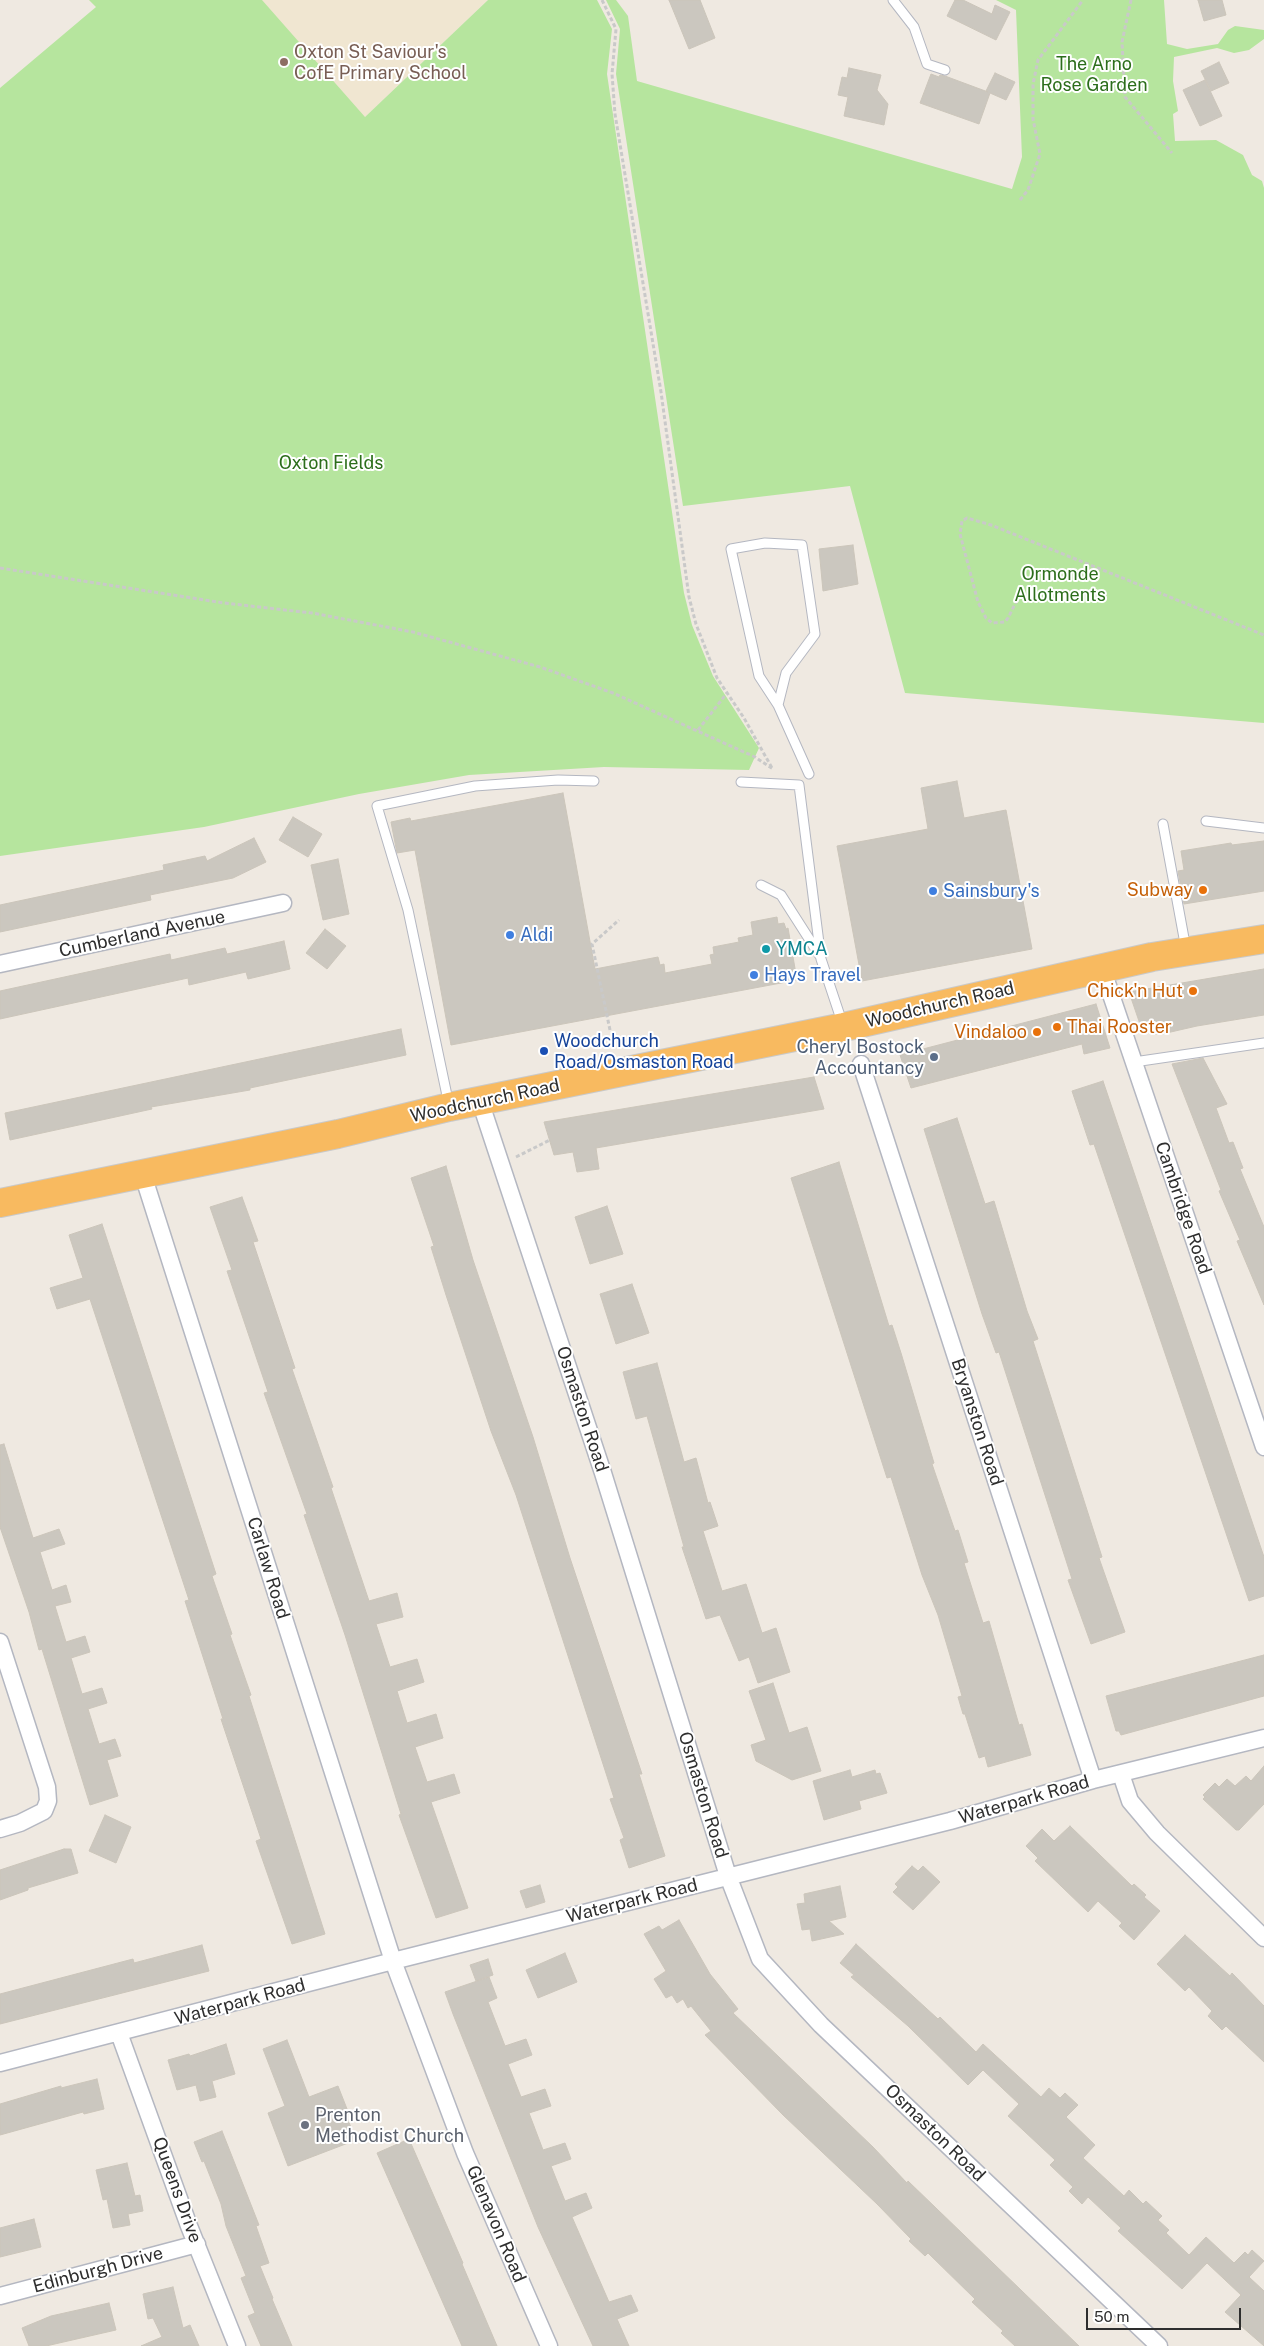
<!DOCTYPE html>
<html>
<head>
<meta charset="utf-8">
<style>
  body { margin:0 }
  #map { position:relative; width:1264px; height:2346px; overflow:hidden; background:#efe9e1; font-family:"Public Sans",sans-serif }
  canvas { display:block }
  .scale { position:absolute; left:1086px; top:2308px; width:155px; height:22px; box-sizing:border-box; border:2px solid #2e2e2e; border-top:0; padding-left:6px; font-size:15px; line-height:18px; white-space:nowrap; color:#2e2e2e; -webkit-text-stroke:4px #fff; paint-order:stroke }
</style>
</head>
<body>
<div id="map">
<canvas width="1264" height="2346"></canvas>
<div class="scale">50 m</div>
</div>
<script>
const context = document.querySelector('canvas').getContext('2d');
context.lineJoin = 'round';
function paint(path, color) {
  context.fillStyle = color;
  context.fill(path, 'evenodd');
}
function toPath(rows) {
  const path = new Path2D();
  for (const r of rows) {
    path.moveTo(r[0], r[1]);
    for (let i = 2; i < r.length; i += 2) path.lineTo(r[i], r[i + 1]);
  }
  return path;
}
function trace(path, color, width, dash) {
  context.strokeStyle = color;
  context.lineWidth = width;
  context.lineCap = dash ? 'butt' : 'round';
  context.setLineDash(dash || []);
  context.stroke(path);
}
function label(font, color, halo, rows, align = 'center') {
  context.font = font + ' "Public Sans",sans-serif';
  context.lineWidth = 4;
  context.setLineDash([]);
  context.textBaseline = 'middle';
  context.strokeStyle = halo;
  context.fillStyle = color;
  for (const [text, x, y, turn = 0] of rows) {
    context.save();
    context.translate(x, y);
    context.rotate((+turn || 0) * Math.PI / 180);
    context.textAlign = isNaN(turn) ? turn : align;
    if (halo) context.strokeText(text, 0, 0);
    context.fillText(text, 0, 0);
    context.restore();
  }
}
paint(toPath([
  [89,0,488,0,365,117]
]), '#f0e6d1');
paint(toPath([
  [89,0,262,0,365,117,488,0,597,0,612,29,607,74,684,593,692,625,713,676,759,748,749,770,604,767,469,775,359,794,204,827,0,856,0,88,96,7],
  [606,0,616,0,628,16,637,81,1012,189,1022,157,1016,10,996,0,1164,0,1167,44,1187,49,1218,44,1228,30,1235,26,1264,30,1264,39,1249,50,1234,53,1217,48,1174,57,1173,81,1178,111,1173,114,1175,141,1216,140,1243,155,1252,175,1262,181,1264,188,1264,723,905,693,850,486,683,506,616,74,620,29]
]), '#b6e59e');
const building = toPath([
  [669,0,700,0,715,38,689,49,669,0],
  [955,0,963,0,992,14,995,5,1010,12,996,40,947,16,955,0],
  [1198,0,1222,0,1226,15,1204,21,1198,0],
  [1219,62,1229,83,1211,91,1201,71,1219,62],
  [849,68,881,75,877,90,888,104,884,125,844,116,848,97,838,95,842,77,847,78,849,68],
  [995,73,1015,82,1006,100,990,93,979,124,920,103,931,74,939,77,940,75,945,76,988,92,986,91,995,73],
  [1205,80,1222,116,1200,126,1183,90,1205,80],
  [853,545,858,584,823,591,819,549,853,545],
  [957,781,964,818,1006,810,1032,949,862,981,837,846,928,829,921,788,957,781],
  [563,793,595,969,658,957,660,965,664,964,665,973,712,964,710,955,714,954,713,947,739,942,738,938,753,935,751,922,777,917,778,924,784,923,786,929,788,928,797,980,451,1045,415,850,397,853,391,822,410,818,411,821,563,793],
  [293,817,322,834,308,857,279,840,293,817],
  [254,838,266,862,233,878,150,895,151,900,0,932,0,905,164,870,163,865,205,856,207,861,254,838],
  [1264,841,1264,891,1184,904,1178,871,1184,870,1181,851,1231,843,1232,845,1264,841],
  [338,859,349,914,323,920,311,865,338,859],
  [325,929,346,946,327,969,306,953,325,929],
  [284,941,290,969,248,979,246,972,189,985,188,978,0,1019,0,991,170,954,171,960,225,948,227,954,284,941],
  [1264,969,1264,1015,1197,1026,1162,1034,1155,1034,1153,1028,1142,1030,1129,992,1264,969],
  [1096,1004,1110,1048,1084,1054,1082,1044,911,1088,900,1055,1096,1004],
  [401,1029,406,1055,250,1088,250,1090,151,1107,152,1109,10,1140,5,1113,401,1029],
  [1203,1058,1227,1104,1216,1108,1229,1143,1233,1142,1243,1168,1240,1169,1264,1227,1264,1305,1237,1241,1240,1240,1219,1191,1221,1190,1172,1064,1203,1058],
  [814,1077,824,1109,596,1148,599,1169,577,1172,573,1152,554,1155,544,1122,814,1077],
  [1103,1081,1264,1557,1264,1596,1249,1601,1094,1144,1090,1145,1072,1091,1103,1081],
  [957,1118,985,1204,994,1201,1027,1311,1038,1339,1033,1341,1102,1557,1099,1558,1125,1632,1091,1644,1068,1580,1072,1579,999,1352,996,1353,982,1314,924,1129,957,1118],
  [839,1162,889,1326,892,1325,901,1353,934,1463,932,1464,955,1531,958,1530,968,1562,964,1563,983,1623,989,1621,1019,1725,1022,1724,1031,1755,988,1767,985,1756,979,1758,965,1714,963,1714,958,1697,962,1696,938,1615,922,1575,891,1477,887,1478,791,1178,839,1162],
  [446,1166,473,1260,533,1437,570,1558,642,1774,639,1774,665,1856,629,1868,620,1840,624,1838,610,1799,614,1798,516,1495,491,1431,446,1295,431,1247,434,1246,411,1178,446,1166],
  [242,1197,258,1241,253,1242,295,1368,292,1369,333,1487,331,1488,369,1601,397,1593,403,1617,376,1624,390,1667,417,1659,424,1682,397,1691,407,1723,436,1714,443,1738,415,1747,427,1782,454,1774,460,1793,431,1802,468,1908,436,1918,399,1815,401,1814,345,1635,304,1515,307,1514,264,1393,268,1392,227,1271,232,1270,210,1207,242,1197],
  [607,1206,623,1254,590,1264,575,1217,607,1206],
  [102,1224,216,1574,212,1576,232,1634,230,1635,251,1695,249,1696,325,1934,292,1944,256,1841,261,1839,221,1719,223,1719,185,1601,189,1600,90,1299,57,1309,50,1288,83,1278,69,1235,102,1224],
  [632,1284,649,1333,616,1344,600,1294,632,1284],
  [657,1363,684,1462,696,1458,708,1503,710,1502,718,1526,703,1531,722,1591,746,1584,762,1633,776,1628,790,1672,758,1683,749,1657,739,1661,720,1615,706,1619,682,1547,684,1547,647,1416,636,1419,623,1372,657,1363],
  [4,1444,33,1538,59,1529,65,1544,40,1552,52,1590,66,1585,71,1602,55,1606,66,1642,85,1636,90,1652,71,1658,82,1694,102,1688,107,1703,88,1709,99,1744,115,1739,121,1756,107,1760,118,1796,90,1805,42,1649,39,1650,29,1612,0,1527,0,1445,4,1444],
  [1264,1655,1264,1696,1121,1735,1119,1731,1116,1731,1106,1696,1264,1655],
  [773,1683,789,1733,807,1727,821,1771,792,1780,756,1761,751,1745,766,1740,749,1691,773,1683],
  [1264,1766,1264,1804,1239,1830,1236,1830,1203,1799,1205,1797,1203,1795,1215,1783,1219,1787,1227,1779,1235,1786,1246,1776,1251,1781,1264,1766],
  [850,1770,852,1777,875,1770,876,1774,880,1773,887,1793,859,1801,861,1809,824,1820,813,1781,850,1770],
  [105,1815,131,1827,116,1863,89,1851,105,1815],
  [1070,1826,1132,1886,1134,1884,1146,1895,1144,1897,1160,1911,1134,1940,1119,1926,1122,1923,1098,1901,1088,1912,1035,1861,1038,1858,1026,1846,1042,1829,1054,1841,1070,1826],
  [64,1849,71,1849,78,1873,28,1888,28,1890,0,1900,0,1870,64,1849],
  [912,1866,918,1871,923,1866,940,1882,913,1910,893,1892,898,1887,895,1884,912,1866],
  [540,1885,545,1902,526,1908,520,1891,540,1885],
  [840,1886,846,1917,829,1921,844,1934,812,1941,810,1929,802,1930,797,1904,805,1903,804,1894,840,1886],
  [679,1920,710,1974,738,2009,733,2013,873,2147,907,2183,908,2181,1079,2346,1015,2346,1001,2333,1003,2331,972,2302,975,2299,928,2253,925,2256,909,2241,911,2239,877,2204,783,2115,705,2035,711,2031,691,2006,688,2008,683,1999,677,2003,672,1995,666,1998,654,1979,666,1971,644,1934,659,1926,662,1930,679,1920],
  [1185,1935,1230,1976,1232,1973,1264,2006,1264,2062,1226,2026,1222,2030,1208,2016,1212,2011,1189,1987,1185,1991,1157,1964,1185,1935],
  [856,1944,938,2019,940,2017,976,2052,983,2044,1041,2097,1049,2088,1060,2098,1065,2093,1078,2105,1066,2117,1095,2145,1083,2158,1124,2196,1129,2190,1143,2204,1146,2201,1162,2216,1158,2220,1169,2230,1166,2233,1189,2255,1206,2237,1234,2263,1245,2252,1248,2255,1252,2250,1264,2261,1249,2277,1264,2291,1264,2346,1225,2312,1241,2295,1207,2263,1182,2289,1118,2231,1121,2228,1088,2197,1082,2204,1069,2191,1073,2187,1050,2165,1055,2160,1008,2116,1019,2104,983,2070,968,2085,908,2026,851,1977,854,1975,840,1963,856,1944],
  [202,1945,209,1971,0,2024,0,1994,133,1959,134,1963,202,1945],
  [565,1953,577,1982,538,1998,526,1970,565,1953],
  [488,1959,493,1975,476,1981,470,1965,488,1959],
  [489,1977,497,1998,488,2002,505,2046,526,2039,532,2055,508,2064,521,2097,545,2089,551,2106,529,2113,543,2150,565,2143,571,2159,551,2166,565,2201,586,2193,592,2208,572,2217,609,2302,631,2295,638,2311,617,2319,629,2346,593,2346,538,2227,453,2014,445,1992,489,1977],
  [287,2040,309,2097,338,2086,349,2114,346,2115,356,2140,288,2166,268,2113,285,2106,263,2049,287,2040],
  [226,2044,235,2074,212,2081,216,2097,200,2101,196,2085,177,2090,168,2060,189,2054,190,2056,226,2044],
  [97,2079,104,2109,84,2114,83,2112,0,2135,0,2104,61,2086,61,2088,97,2079],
  [222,2131,259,2225,256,2226,269,2263,260,2266,273,2298,272,2299,292,2346,261,2346,248,2316,255,2313,241,2278,246,2276,226,2226,221,2204,204,2161,202,2162,194,2142,222,2131],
  [409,2139,463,2263,462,2264,497,2346,462,2346,377,2153,409,2139],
  [127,2163,135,2196,140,2195,143,2211,128,2214,130,2225,113,2228,107,2199,103,2200,96,2170,127,2163],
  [34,2219,41,2247,0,2257,0,2228,34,2219],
  [173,2287,183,2328,190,2325,199,2346,141,2346,162,2337,153,2318,148,2319,143,2294,173,2287],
  [109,2303,116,2330,46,2346,29,2346,22,2328,51,2316,109,2303]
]);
paint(building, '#cbc7bf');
trace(building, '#cbc5ba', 1);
const service = toPath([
  [893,0,914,27,927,64,945,70],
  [778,705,786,673,815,634,802,545,765,543,731,549,759,676,778,705,809,774],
  [741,782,799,785,821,959,843,1025],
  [1206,821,1264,828],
  [1163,824,1186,949],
  [761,885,781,895,820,956],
  [1134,1062,1264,1043],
  [449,1105,408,910,377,806,475,786,558,780,594,781]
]);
const minor = toPath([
  [0,964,283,903],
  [1102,968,1264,1447],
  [861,1064,1093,1780],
  [480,1101,603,1473,728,1876,760,1959,821,2025,1159,2346],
  [143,1175,393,1961,465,2153,549,2346],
  [0,1642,47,1787,48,1801,44,1811,20,1823,0,1829],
  [1121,1774,1130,1801,1157,1833,1264,1938],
  [119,2033,189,2226,237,2346],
  [0,2063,393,1961,950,1821,1093,1780,1264,1738],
  [0,2296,197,2244]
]);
const trunk = toPath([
  [0,1203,338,1134,449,1107,844,1027,1152,957,1264,939]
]);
trace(service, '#b4b7c1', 11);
trace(minor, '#b4b7c1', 19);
trace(trunk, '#c9c9c9', 30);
trace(toPath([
  [602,0,616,29,612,74,615,114,661,392,689,597,696,624,717,678,744,718,772,768],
  [1131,0,1122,42,1125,97,1172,153],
  [1020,200,1028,190,1040,154,1033,119,1033,84,1038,60,1083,0],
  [0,568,224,603,312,613,413,632,540,667,613,693,755,757,773,769],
  [1017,600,1008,618,1005,622,992,623,986,618,978,602,960,534,962,521,967,518,991,525,1264,635],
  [698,730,727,693],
  [610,1030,592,944,619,920],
  [516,1157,550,1140]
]), '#c9c9c9', 3, [4, 2.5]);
trace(service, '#fff', 9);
trace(minor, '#fff', 16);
trace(trunk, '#f8ba60', 28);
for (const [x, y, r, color] of [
  [284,62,5,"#8d6e63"],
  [1203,890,5,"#e8710a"],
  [933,891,5,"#3f7fe0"],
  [510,935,5,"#3f7fe0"],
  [766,949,5,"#0f9aa8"],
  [754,975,5,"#3f7fe0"],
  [1193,991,5,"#e8710a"],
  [1057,1027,5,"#e8710a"],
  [1037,1032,5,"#e8710a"],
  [544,1051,5,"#1a4fb4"],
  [934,1057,5,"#5c6f8a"],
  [305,2125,5,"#6b7280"]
]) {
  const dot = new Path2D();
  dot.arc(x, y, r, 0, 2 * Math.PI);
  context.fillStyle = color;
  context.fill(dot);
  trace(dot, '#fff', 2);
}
label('18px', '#785e54', '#fff', [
  ["Oxton St Saviour's",294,52],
  ["CofE Primary School",294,73]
], 'left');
label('18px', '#2c6e1b', '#fff', [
  ["The Arno",1094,64],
  ["Rose Garden",1094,85],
  ["Oxton Fields",331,463],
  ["Ormonde",1060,574],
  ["Allotments",1060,595]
]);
label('18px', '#c56008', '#fff', [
  ["Subway",1193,890],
  ["Chick'n Hut",1183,991],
  ["Thai Rooster",1067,1027,"left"],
  ["Vindaloo",1027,1032]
], 'right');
label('18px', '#366cbe', '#fff', [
  ["Sainsbury's",943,891],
  ["Aldi",520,935],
  ["Hays Travel",764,975]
], 'left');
label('18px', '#2e2e2e', '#fff', [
  ["Cumberland Avenue",142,934,-12],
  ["Woodchurch Road",940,1005,-13],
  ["Woodchurch Road",485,1101,-12],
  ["Cambridge Road",1183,1208,71],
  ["Osmaston Road",582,1409,72],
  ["Bryanston Road",977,1422,72],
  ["Carlaw Road",268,1568,73],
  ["Osmaston Road",703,1795,73],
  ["Waterpark Road",1024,1800,-16],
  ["Waterpark Road",632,1901,-14],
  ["Waterpark Road",240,2002,-15],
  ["Osmaston Road",935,2133,44],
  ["Queens Drive",177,2190,70],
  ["Glenavon Road",496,2224,67],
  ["Edinburgh Drive",98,2270,-15]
]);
label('18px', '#0d838f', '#fff', [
  ["YMCA",776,949]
], 'left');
label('18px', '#164399', '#fff', [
  ["Woodchurch",554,1041],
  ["Road/Osmaston Road",554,1062]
], 'left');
label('18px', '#4e5e75', '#fff', [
  ["Cheryl Bostock",924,1047],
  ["Accountancy",924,1068]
], 'right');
label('18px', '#5b616d', '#fff', [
  ["Prenton",315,2115],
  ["Methodist Church",315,2136]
], 'left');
</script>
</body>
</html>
